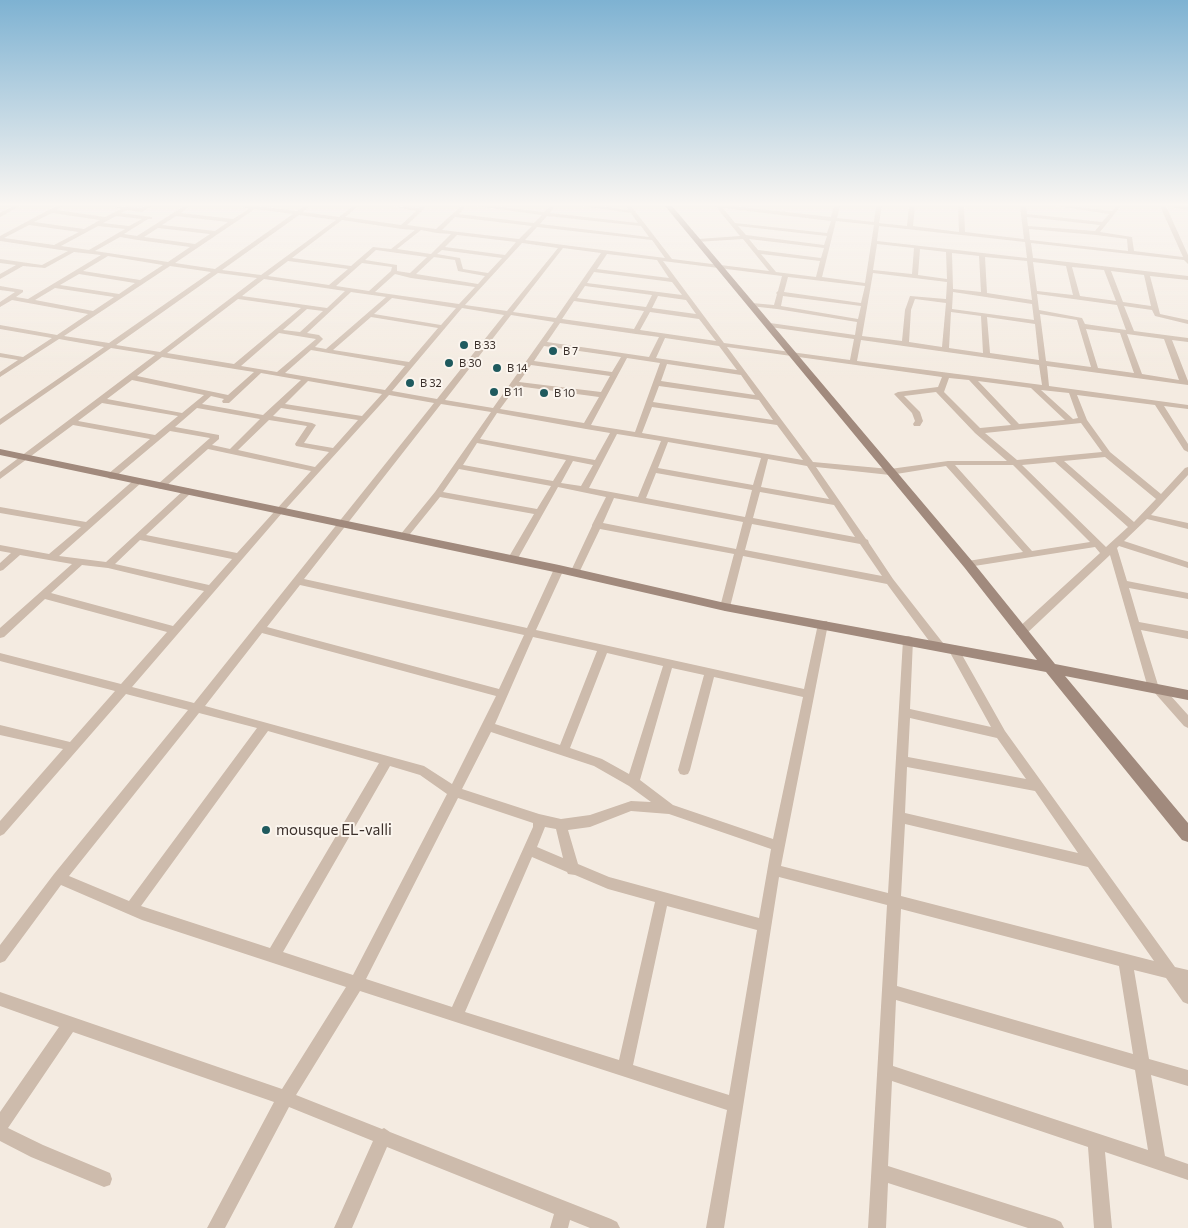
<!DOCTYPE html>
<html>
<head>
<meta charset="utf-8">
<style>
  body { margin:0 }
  canvas { display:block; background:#f4ebe1 }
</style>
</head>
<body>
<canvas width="1188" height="1228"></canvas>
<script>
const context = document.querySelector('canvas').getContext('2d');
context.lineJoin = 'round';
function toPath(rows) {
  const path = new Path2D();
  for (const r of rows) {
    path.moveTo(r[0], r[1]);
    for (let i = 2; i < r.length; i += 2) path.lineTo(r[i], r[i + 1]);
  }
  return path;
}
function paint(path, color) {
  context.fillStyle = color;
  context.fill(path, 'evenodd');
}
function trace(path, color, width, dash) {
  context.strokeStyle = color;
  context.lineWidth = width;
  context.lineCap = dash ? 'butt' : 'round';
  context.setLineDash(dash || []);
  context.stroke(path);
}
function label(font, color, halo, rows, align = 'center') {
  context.font = font + ' Commissioner,sans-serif';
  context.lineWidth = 4;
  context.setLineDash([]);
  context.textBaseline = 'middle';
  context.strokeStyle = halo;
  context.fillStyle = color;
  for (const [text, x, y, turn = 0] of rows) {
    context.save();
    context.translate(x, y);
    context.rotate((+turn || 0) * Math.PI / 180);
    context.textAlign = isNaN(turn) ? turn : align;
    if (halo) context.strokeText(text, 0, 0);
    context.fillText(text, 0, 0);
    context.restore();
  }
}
paint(toPath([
  [13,206,20,206,0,217,0,213,13,206],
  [56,206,63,206,57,210,105,217,121,209,111,206,141,208,145,206,152,206,142,212,127,210,121,213,152,217,152,219,148,219,124,234,137,236,184,206,190,206,181,213,233,219,249,209,239,206,257,206,297,211,304,206,310,206,303,212,339,217,353,206,359,206,345,217,401,225,416,211,390,206,419,208,422,206,427,206,407,225,436,229,461,206,466,206,459,214,534,223,542,215,476,206,495,206,544,212,550,206,555,206,550,213,638,223,631,213,582,206,600,206,628,210,626,206,631,206,672,259,769,271,743,239,696,242,696,240,698,239,740,236,717,208,714,206,733,206,831,217,834,206,840,206,837,218,874,222,876,206,882,206,879,223,907,226,909,206,915,206,913,226,959,232,958,206,964,206,965,232,1024,239,1020,206,1026,206,1027,214,1102,222,1109,214,1055,206,1072,206,1112,211,1116,206,1121,206,1100,232,1132,237,1134,251,1183,257,1160,206,1166,206,1188,255,1188,264,1184,260,1031,243,1033,258,1188,276,1188,280,1150,276,1160,314,1188,320,1188,324,1155,316,1152,310,1124,306,1134,331,1188,338,1188,342,1172,340,1188,381,1188,385,1047,366,1049,386,1188,405,1188,409,1164,406,1188,444,1188,452,1184,450,1155,405,1077,395,1087,420,1110,452,1161,494,1185,468,1188,467,1188,475,1151,515,1188,523,1188,529,1147,519,1124,541,1188,562,1188,568,1119,546,1117,548,1127,581,1188,593,1188,599,1129,588,1139,622,1188,631,1188,639,1141,630,1158,685,1162,686,1188,715,1188,728,1184,726,1154,692,1149,691,1148,688,1110,555,1025,635,1017,635,1016,632,1017,629,1100,553,1095,547,968,567,965,566,963,564,968,561,1023,552,946,466,890,475,816,467,866,539,868,540,869,543,893,579,943,643,944,646,943,649,939,650,935,649,887,584,743,556,730,607,725,611,720,607,734,554,600,529,578,575,572,575,570,573,592,526,592,525,606,497,558,487,517,560,512,563,507,560,534,514,440,497,406,539,400,539,398,537,400,535,435,492,491,412,441,404,304,579,527,628,554,569,559,566,564,569,536,630,804,689,818,624,819,621,827,621,828,624,781,866,888,893,903,640,904,637,908,636,912,637,913,640,910,709,991,727,948,649,949,646,953,645,957,646,1005,731,1175,967,1188,970,1188,1004,1183,1002,1166,978,1134,970,1149,1059,1188,1070,1188,1086,1151,1075,1165,1156,1188,1164,1188,1180,1105,1152,1112,1228,1094,1228,1088,1147,892,1081,888,1166,1055,1219,1061,1222,1064,1228,1028,1228,888,1183,886,1228,868,1228,887,905,779,877,724,1228,706,1228,727,1110,360,991,296,1095,382,1129,384,1128,390,1132,611,1219,617,1222,620,1228,590,1228,570,1220,568,1228,550,1228,554,1214,387,1147,352,1228,334,1228,373,1141,289,1107,225,1228,207,1228,274,1102,73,1032,8,1128,43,1145,110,1173,112,1179,110,1185,104,1187,31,1157,0,1141,0,1112,59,1027,0,1006,0,992,282,1089,346,987,142,920,61,885,5,961,0,963,0,945,54,874,188,710,126,694,4,834,0,836,0,821,63,749,0,735,0,725,70,742,115,691,0,661,0,653,121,684,167,632,45,599,4,637,0,638,0,628,72,564,20,555,3,570,0,571,0,563,11,553,0,551,0,545,49,554,81,527,0,513,0,507,86,522,135,479,138,478,142,481,141,483,59,556,106,562,185,489,188,488,192,491,191,493,146,535,237,553,311,471,208,449,164,488,161,489,158,488,158,484,210,438,170,431,114,478,111,479,108,478,108,474,150,439,73,425,0,479,0,472,155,355,111,348,0,425,0,419,104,347,59,339,0,377,0,372,18,360,0,357,0,353,23,357,52,338,0,329,0,325,57,335,88,314,12,300,0,307,0,302,15,292,0,290,0,286,23,290,23,292,16,297,28,299,101,255,74,252,45,268,23,266,0,279,0,274,16,265,0,263,0,259,42,265,68,251,0,241,0,236,56,206],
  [723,208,831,221,827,233,735,223,723,208],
  [255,209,293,214,215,269,175,263,255,209],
  [52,213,100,220,84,229,34,222,52,213],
  [299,215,336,220,261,275,222,270,299,215],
  [116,216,142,219,129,226,103,223,116,216],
  [176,216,228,222,215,231,162,225,176,216],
  [547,216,641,226,649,237,540,224,547,216],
  [455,217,532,226,519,239,442,230,455,217],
  [1027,217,1100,225,1095,231,1028,226,1027,217],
  [342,220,402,229,415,230,391,249,373,247,351,266,292,258,342,220],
  [836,221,874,225,865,283,822,277,836,221],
  [29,225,79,232,54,245,4,238,29,225],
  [98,226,125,229,89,250,61,246,98,226],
  [738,226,827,236,824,245,746,235,738,226],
  [879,226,1025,242,1027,258,877,241,879,226],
  [537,227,652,240,665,258,525,240,537,227],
  [158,228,210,234,195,244,144,237,158,228],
  [1029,229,1096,235,1127,239,1128,251,1030,240,1029,229],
  [421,230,437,233,451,234,431,254,397,249,421,230],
  [457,235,516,242,505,255,445,247,457,235],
  [120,237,138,240,190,247,168,262,95,251,120,237],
  [749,239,824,248,821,258,758,250,749,239],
  [522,243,558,248,507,311,465,305,522,243],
  [877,244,914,248,912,274,873,270,877,244],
  [563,248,601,253,556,318,513,312,563,248],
  [920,249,946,252,947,279,918,275,920,249],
  [376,250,427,257,410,273,397,271,397,265,365,260,376,250],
  [442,250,502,258,488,273,463,269,460,258,437,254,442,250],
  [952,253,979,256,981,292,953,289,952,253],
  [607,254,657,260,669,278,597,269,607,254],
  [761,254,820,261,816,277,776,272,761,254],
  [108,256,163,265,140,280,83,271,108,256],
  [434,257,455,260,458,271,485,276,478,284,416,274,434,257],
  [985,257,1027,261,1032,300,987,293,985,257],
  [288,261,348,269,329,285,268,276,288,261],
  [663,261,782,276,778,291,776,293,777,294,774,305,752,303,750,304,750,306,777,309,857,322,855,335,770,323,767,325,770,327,854,339,850,360,724,343,663,261],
  [1033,262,1066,266,1073,295,1037,291,1033,262],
  [362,263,392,267,391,271,369,291,336,286,362,263],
  [170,266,211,272,109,343,64,336,170,266],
  [1072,267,1104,270,1116,301,1080,296,1072,267],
  [1111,271,1144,275,1151,306,1123,302,1111,271],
  [594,272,672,282,682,295,587,283,594,272],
  [218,273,257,278,160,352,116,345,218,273],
  [873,273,947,282,946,299,910,296,905,310,902,341,862,336,873,273],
  [79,274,135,283,119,294,60,285,79,274],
  [395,274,411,278,475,287,459,304,375,292,395,274],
  [788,277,865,286,861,303,784,292,788,277],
  [264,279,345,291,327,308,242,296,264,279],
  [585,286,652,295,646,307,577,298,585,286],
  [55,288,114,297,93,311,35,300,55,288],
  [351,292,386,297,326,349,315,347,323,339,319,335,307,333,351,292],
  [953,292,1032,304,1034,320,952,309,953,292],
  [1037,294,1117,305,1126,330,1085,324,1082,318,1039,310,1037,294],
  [658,296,686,300,696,314,652,308,658,296],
  [783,296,861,306,858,319,781,306,783,296],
  [392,298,456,308,441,325,374,314,392,298],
  [238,299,301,308,234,364,167,353,238,299],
  [915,299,946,303,942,347,909,342,911,310,915,299],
  [574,301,644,311,634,329,562,319,574,301],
  [462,308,504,315,437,399,392,391,462,308],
  [307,309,323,311,300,332,283,330,307,309],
  [650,312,699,319,716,341,640,330,650,312],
  [951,312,981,316,983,353,949,348,951,312],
  [1040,314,1077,320,1091,367,1046,361,1040,314],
  [511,315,554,322,493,408,445,400,511,315],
  [371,317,438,328,409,362,333,350,371,317],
  [987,317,1035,324,1039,360,990,353,987,317],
  [560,323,636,334,659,337,649,357,547,342,560,323],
  [1086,329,1120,333,1134,373,1098,368,1086,329],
  [279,333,316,339,277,372,241,366,279,333],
  [1127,334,1164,339,1179,380,1142,374,1127,334],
  [665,338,719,346,737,370,656,358,665,338],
  [861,340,1039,365,1042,385,857,361,861,340],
  [544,346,621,357,612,372,534,361,544,346],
  [727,347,942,377,938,387,898,392,894,394,912,413,915,421,913,424,914,426,920,426,923,421,920,412,904,396,936,392,975,433,1007,461,948,461,890,469,813,462,727,347],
  [311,350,405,366,385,390,285,373,311,350],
  [162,357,235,369,254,372,228,395,137,376,162,357],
  [627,358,660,363,635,432,591,425,627,358],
  [667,364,741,375,755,395,661,381,667,364],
  [531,365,610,376,601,392,519,382,531,365],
  [261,373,301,380,263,415,202,404,211,396,224,399,222,401,223,403,229,403,261,373],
  [949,378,969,380,1011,425,980,428,944,392,949,378],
  [132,380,204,395,182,413,107,399,132,380],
  [308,381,382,394,362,416,285,404,308,381],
  [978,381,1031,388,1065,420,1019,424,978,381],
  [517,386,599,397,584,423,500,409,517,386],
  [659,386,759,400,773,420,653,402,659,386],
  [1041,390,1069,393,1078,418,1073,419,1041,390],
  [389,395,434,403,194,703,132,687,282,513,389,395],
  [102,403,178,416,155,435,78,421,102,403],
  [652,407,777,425,803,460,642,433,652,407],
  [197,408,260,419,230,449,212,445,219,439,219,435,175,427,197,408],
  [281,408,358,420,333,448,304,443,316,425,312,423,273,416,281,408],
  [497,413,586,429,610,433,595,460,480,439,497,413],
  [269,420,307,426,295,444,296,446,329,452,315,467,238,450,269,420],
  [1081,423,1102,452,1017,460,985,433,1081,423],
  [617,434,661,441,638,497,589,488,617,434],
  [668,442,761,458,753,485,658,468,668,442],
  [477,443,566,460,553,481,463,465,477,443],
  [1105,457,1156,499,1134,522,1064,461,1105,457],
  [768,459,807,466,829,499,761,487,768,459],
  [573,461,593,465,581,486,561,483,573,461],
  [1055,462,1128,527,1106,547,1022,465,1055,462],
  [955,465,1013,465,1090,542,1032,551,955,465],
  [459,469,551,486,537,509,443,492,459,469],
  [656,473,752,490,745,517,646,498,656,473],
  [760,492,834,505,855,537,753,518,760,492],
  [614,498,743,522,736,549,603,523,614,498],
  [752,524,860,544,882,576,745,550,752,524],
  [140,540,232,559,209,585,115,564,140,540],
  [82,565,108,568,204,591,173,626,51,593,82,565],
  [300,585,524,635,499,689,267,627,300,585],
  [262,633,496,696,452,784,424,766,205,706,262,633],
  [533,637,597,651,560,745,495,724,533,637],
  [607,653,663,666,629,774,602,759,570,748,607,653],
  [672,668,704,675,678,770,680,774,684,775,688,774,690,770,714,677,803,697,773,839,673,805,640,780,672,668],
  [199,713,257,728,129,901,69,876,199,713],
  [910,718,997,738,1026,779,908,757,910,718],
  [268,731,379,763,270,948,141,906,268,731],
  [491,732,594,766,629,786,651,802,631,801,590,815,561,819,539,814,462,789,491,732],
  [390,766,420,775,447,794,353,975,283,952,390,766],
  [907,767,1035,791,1078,853,905,813,907,767],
  [458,798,533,823,533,827,452,1007,366,979,458,798],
  [631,811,669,814,771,849,759,918,609,877,578,864,568,830,590,827,631,811],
  [905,824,1088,867,1154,961,901,896,905,824],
  [545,827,556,829,563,858,537,847,545,827],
  [532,857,567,872,568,874,575,875,608,889,655,902,619,1060,465,1012,532,857],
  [667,906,757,930,729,1095,633,1065,667,906],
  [901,909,1119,966,1133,1054,897,986,901,909],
  [896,1000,1135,1070,1148,1150,893,1066,896,1000],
  [1173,206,1188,206,1188,210,1175,208,1173,206]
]), '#cdbbac');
paint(toPath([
  [665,206,672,206,972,561,1055,664,1188,690,1188,700,1065,676,1188,823,1188,842,1182,840,1046,672,725,611,559,573,0,455,0,449,559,565,725,603,1037,660,964,567,665,206]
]), '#a18a7d');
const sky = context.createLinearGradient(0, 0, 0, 378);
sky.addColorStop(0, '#7eb2d2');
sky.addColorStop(0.54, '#faf6f2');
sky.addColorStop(1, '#faf6f200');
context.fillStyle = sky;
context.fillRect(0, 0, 1188, 378);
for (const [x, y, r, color] of [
  [464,345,5,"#1f5a5e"],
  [553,351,5,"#1f5a5e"],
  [449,363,5,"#1f5a5e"],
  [497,368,5,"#1f5a5e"],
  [410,383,5,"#1f5a5e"],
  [494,392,5,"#1f5a5e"],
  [544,393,5,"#1f5a5e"],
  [266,830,5,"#1f5a5e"]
]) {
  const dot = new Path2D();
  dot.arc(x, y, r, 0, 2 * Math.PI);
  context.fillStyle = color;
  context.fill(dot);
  trace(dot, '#fbf5ee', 2);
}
label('11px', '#3b302b', '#fbf5ee', [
  ["B 33",474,345],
  ["B 7",563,351],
  ["B 30",459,363],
  ["B 14",507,368],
  ["B 32",420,383],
  ["B 11",504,392],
  ["B 10",554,393]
], 'left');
label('15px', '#3b302b', '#fbf5ee', [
  ["mousque EL-valli",276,830]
], 'left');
</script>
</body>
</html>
